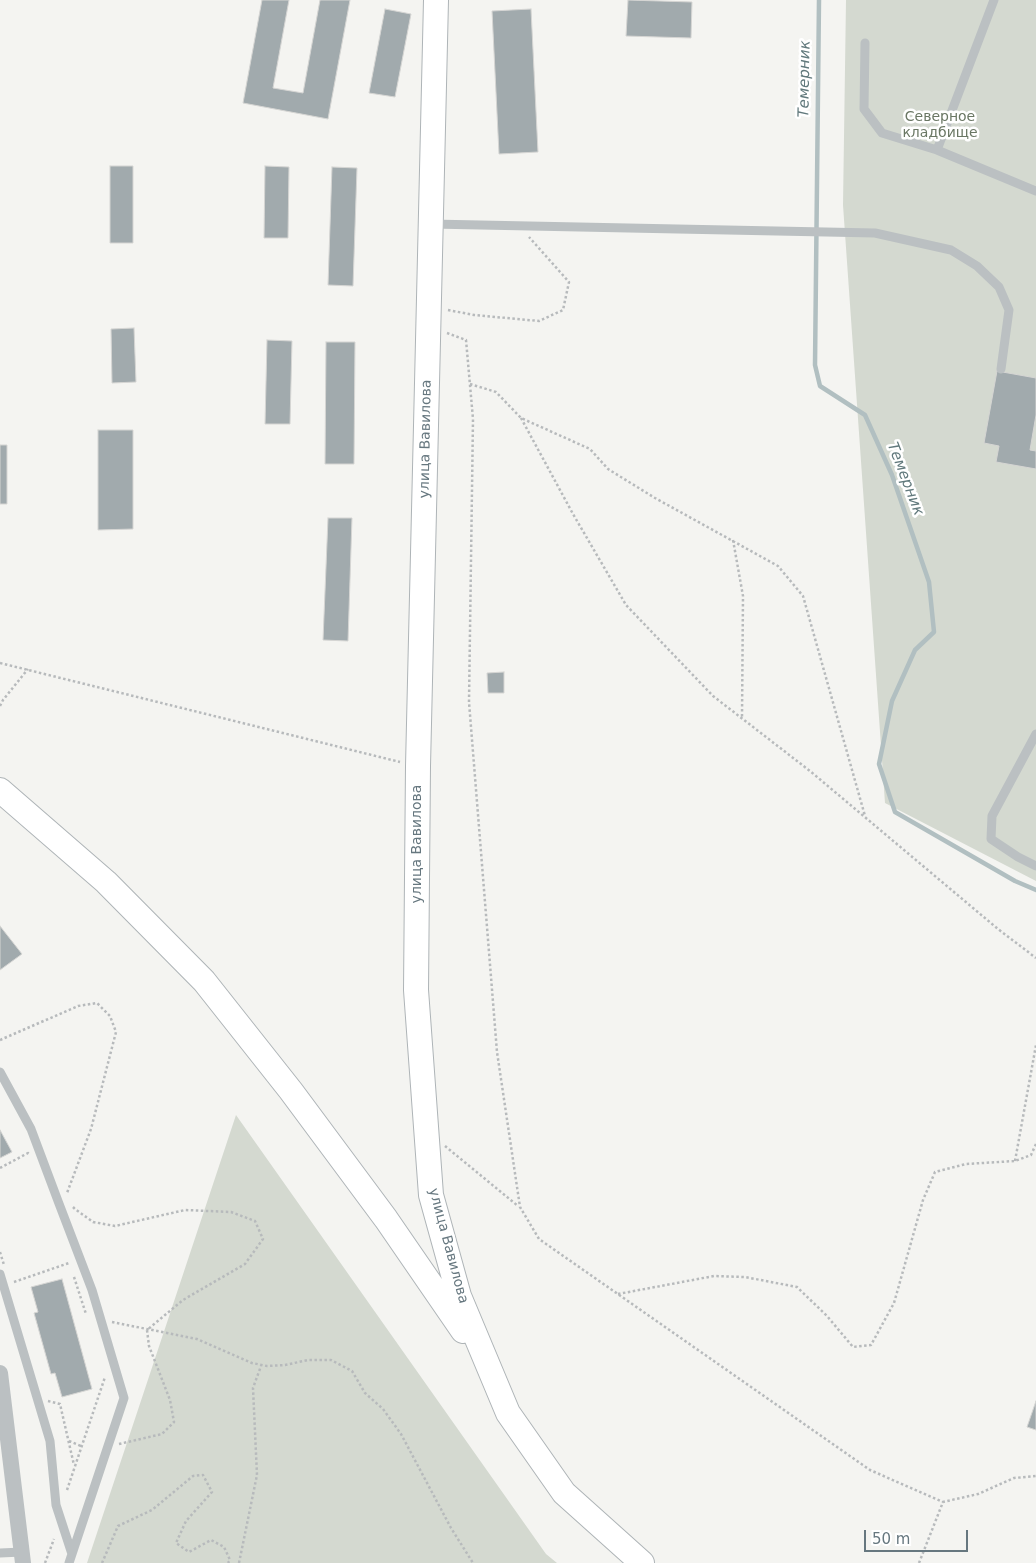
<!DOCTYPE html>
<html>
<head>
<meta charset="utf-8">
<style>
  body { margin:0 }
  #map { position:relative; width:1036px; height:1563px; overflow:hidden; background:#f4f4f1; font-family:"DejaVu Sans",sans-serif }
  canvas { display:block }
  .scale { position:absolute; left:864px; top:1530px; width:104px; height:22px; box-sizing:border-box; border:2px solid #66777f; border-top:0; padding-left:6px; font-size:15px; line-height:18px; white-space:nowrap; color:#66777f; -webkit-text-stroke:4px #fff; paint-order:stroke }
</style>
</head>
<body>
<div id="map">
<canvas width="1036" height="1563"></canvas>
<div class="scale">50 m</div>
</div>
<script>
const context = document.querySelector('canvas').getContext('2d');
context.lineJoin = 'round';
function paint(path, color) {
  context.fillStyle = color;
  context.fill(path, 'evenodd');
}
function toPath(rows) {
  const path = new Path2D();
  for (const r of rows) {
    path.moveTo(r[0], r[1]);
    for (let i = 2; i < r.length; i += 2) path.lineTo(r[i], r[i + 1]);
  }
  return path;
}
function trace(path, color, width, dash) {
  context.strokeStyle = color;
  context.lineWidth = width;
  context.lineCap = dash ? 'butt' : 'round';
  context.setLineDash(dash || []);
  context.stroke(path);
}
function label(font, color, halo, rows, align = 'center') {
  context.font = font + ' "DejaVu Sans",sans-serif';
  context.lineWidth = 5;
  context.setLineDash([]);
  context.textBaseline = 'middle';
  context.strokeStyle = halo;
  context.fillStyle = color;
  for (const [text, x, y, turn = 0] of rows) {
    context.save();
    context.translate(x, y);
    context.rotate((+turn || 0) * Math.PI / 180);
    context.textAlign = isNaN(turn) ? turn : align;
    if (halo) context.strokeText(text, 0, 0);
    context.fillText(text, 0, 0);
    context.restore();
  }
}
paint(toPath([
  [846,0,1036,0,1036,881,885,803,843,205],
  [236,1115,546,1554,557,1563,87,1563]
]), '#d4d9d0');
trace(toPath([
  [819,0,815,365,820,386,865,415,892,475,929,582,934,632,915,650,892,701,879,764,895,812,1015,881,1036,890]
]), '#b1bfc1', 4.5);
const building = toPath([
  [262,0,289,0,273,88,303,93,320,0,350,0,328,119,243,103,262,0],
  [628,0,692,2,691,38,626,36,628,0],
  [385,9,411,14,395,97,369,93,385,9],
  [531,9,538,152,499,154,492,11,531,9],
  [110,166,133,166,133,243,110,243,110,166],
  [265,166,289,167,288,238,264,238,265,166],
  [332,167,357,168,353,286,328,285,332,167],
  [134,328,136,382,112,383,111,329,134,328],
  [267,340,292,341,290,424,265,424,267,340],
  [326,342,355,342,354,464,325,464,326,342],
  [997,371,1036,378,1036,415,1030,450,1036,451,1036,469,996,462,999,446,984,443,997,371],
  [98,430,133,430,133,529,98,530,98,430],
  [0,445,7,445,7,504,0,504,0,445],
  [328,518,352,518,348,641,323,640,328,518],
  [504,672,504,693,488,693,487,673,504,672],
  [0,926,22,954,0,970,0,926],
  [0,1130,12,1152,0,1158,0,1130],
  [62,1279,92,1389,62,1397,55,1373,51,1374,34,1313,38,1312,31,1287,62,1279],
  [1036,1401,1036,1430,1027,1427,1036,1401]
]);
paint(building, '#a1aaad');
trace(building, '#d5d5d3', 1);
const secondary = toPath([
  [436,0,418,766,416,990,431,1195,459,1296,508,1413,564,1493,642,1563],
  [0,790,106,882,204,981,291,1091,386,1219,463,1331]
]);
trace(secondary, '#aeb4b7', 26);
trace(toPath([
  [448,310,474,315,539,321,563,310,569,282,529,237],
  [447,333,466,340,473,419,469,702,497,1052,520,1207,539,1239,870,1470,943,1502],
  [470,384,496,392,521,418,590,449,608,469,655,498,778,566,803,596,865,816],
  [521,418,573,514,626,605,713,696,810,771,998,929,1036,958],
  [733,540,743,596,742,718],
  [0,663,400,762],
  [0,706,3,700,28,669],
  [0,1040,78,1006,97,1003,110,1016,116,1032,91,1129,67,1193],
  [445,1146,518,1206],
  [1015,1161,1036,1045],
  [0,1168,28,1153,29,1154],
  [73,1207,75,1209,93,1222,115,1226,185,1210,231,1212,255,1221,263,1239,245,1264,183,1300,147,1330,149,1346,170,1400,174,1422,162,1434,119,1444],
  [0,1252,4,1265],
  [74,1277,86,1314],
  [14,1282,69,1263],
  [618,1294,714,1276,745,1277,797,1287,827,1316,853,1347,871,1345,894,1303,923,1200,935,1172,966,1164,1015,1161,1031,1155,1036,1144],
  [112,1322,197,1339,252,1363,267,1366,285,1365,308,1360,331,1360,352,1371,365,1393,383,1409,401,1434,451,1528,473,1563],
  [48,1401,60,1404,74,1465],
  [69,1441,81,1446],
  [67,1490,105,1377],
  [45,1563,54,1539],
  [102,1563,118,1526,152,1510,193,1476,203,1475,212,1492,186,1521,176,1543,189,1552,211,1540,224,1547,230,1560,228,1563],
  [239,1563,257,1475,253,1388,261,1366],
  [919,1563,943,1502,978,1494,1014,1478,1036,1476]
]), '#b7babc', 2.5, [2.5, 2.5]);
trace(toPath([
  [994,0,937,150,1036,191],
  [865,43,864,109,882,133,937,150],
  [431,224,875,233,951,250,977,266,999,287,1009,310,1001,369],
  [1036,734,992,816,991,839,1018,857,1036,866],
  [0,1072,31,1129,58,1201,92,1290,124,1398,69,1563],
  [0,1274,50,1441,56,1505,72,1554],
  [0,1553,22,1552]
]), '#bbc0c2', 9);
trace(toPath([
  [0,1373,23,1563]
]), '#bbc0c2', 16);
trace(secondary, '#fff', 24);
label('14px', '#6a7764', '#fff', [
  ["Северное",940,117],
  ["кладбище",940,133]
]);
label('14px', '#66777f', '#fff', [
  ["улица Вавилова",426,439,-89],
  ["улица Вавилова",417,844,-90],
  ["улица Вавилова",448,1246,75]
]);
label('italic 15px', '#61797c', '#fff', [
  ["Темерник",805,79,-89],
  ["Темерник",905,479,69]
]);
</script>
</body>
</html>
